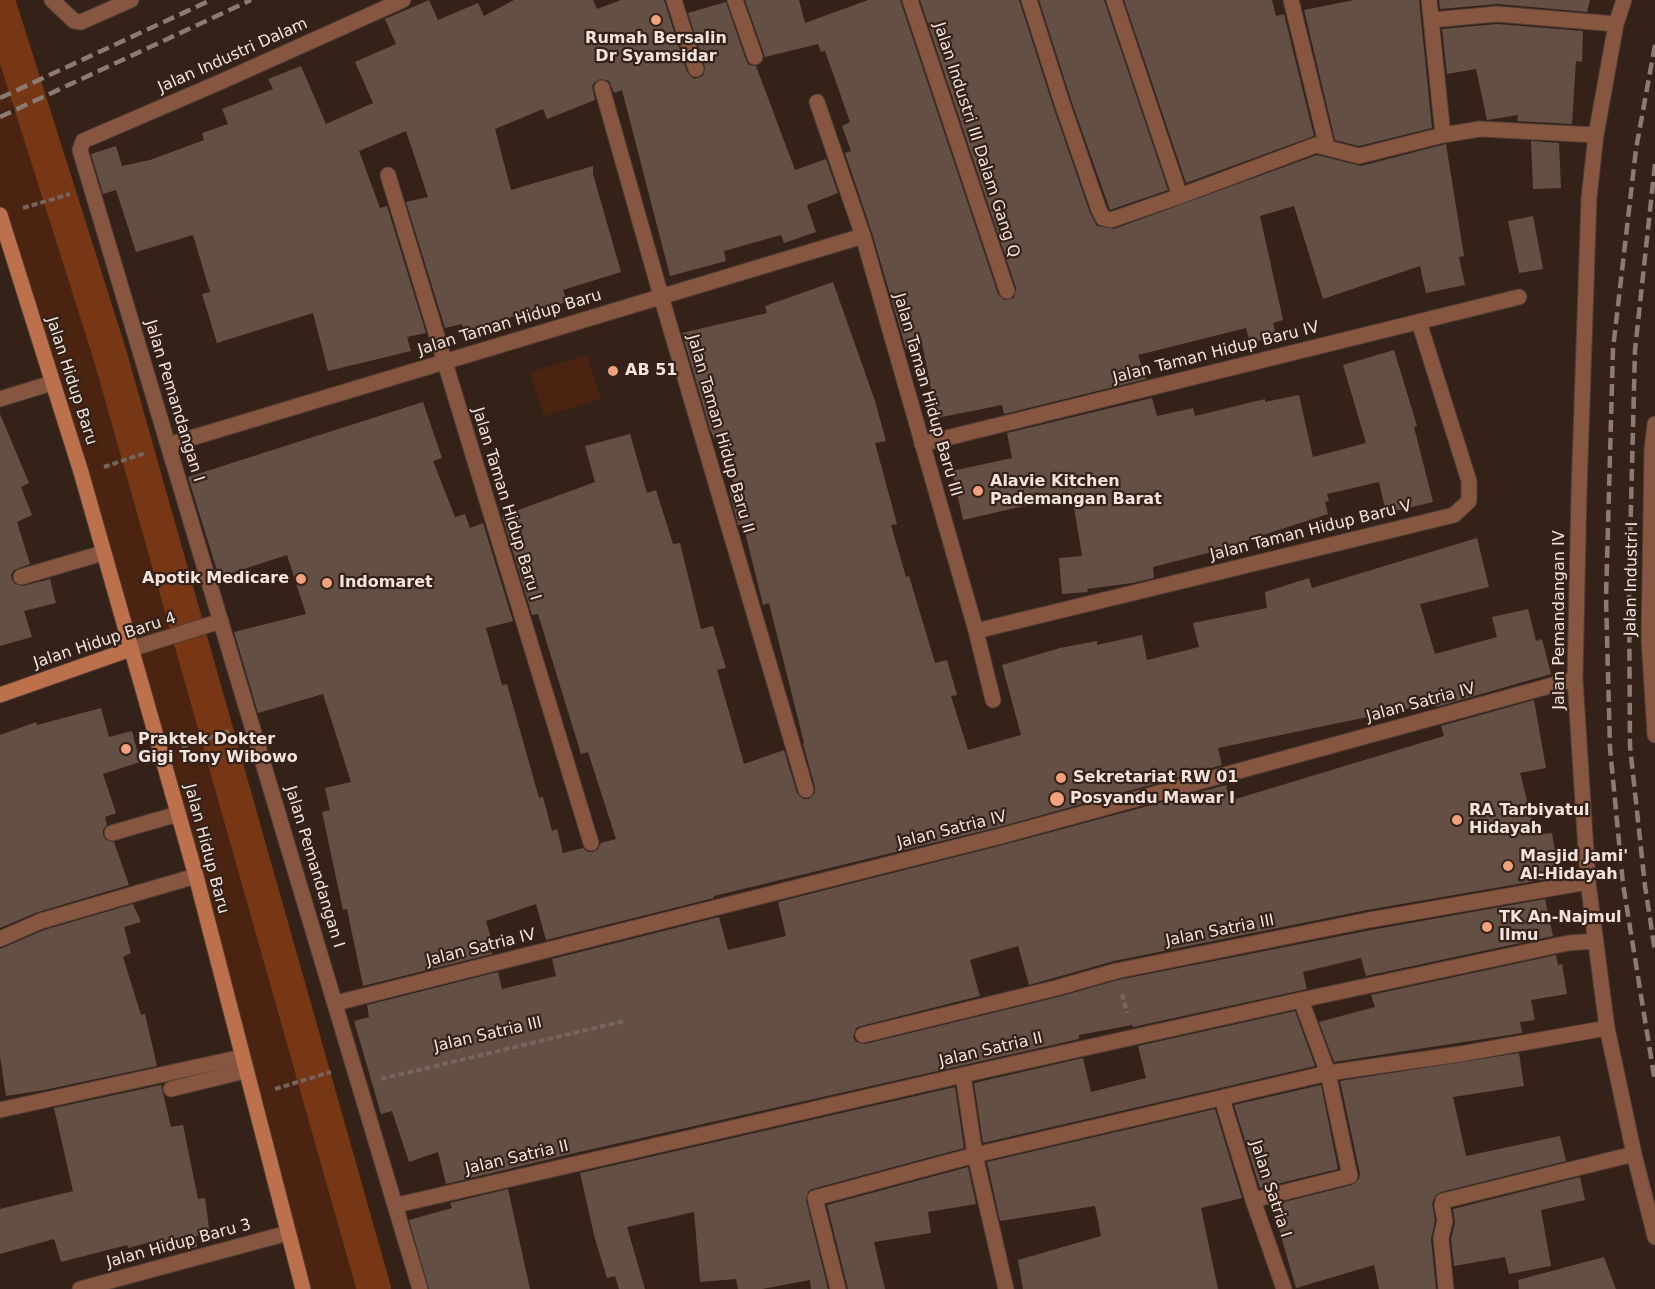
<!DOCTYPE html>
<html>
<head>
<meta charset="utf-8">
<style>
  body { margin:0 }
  canvas { display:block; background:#342118 }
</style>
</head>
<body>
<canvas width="1655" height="1289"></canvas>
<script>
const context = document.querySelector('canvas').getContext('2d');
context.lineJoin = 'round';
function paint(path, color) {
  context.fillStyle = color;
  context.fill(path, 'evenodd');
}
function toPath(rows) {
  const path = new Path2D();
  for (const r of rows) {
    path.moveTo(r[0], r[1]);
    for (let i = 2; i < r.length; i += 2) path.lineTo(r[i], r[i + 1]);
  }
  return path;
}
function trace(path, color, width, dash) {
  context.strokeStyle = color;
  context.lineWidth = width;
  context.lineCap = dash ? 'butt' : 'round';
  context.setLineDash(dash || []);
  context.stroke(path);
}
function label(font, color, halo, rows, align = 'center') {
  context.font = font + ' "DejaVu Sans",sans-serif';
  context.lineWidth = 4.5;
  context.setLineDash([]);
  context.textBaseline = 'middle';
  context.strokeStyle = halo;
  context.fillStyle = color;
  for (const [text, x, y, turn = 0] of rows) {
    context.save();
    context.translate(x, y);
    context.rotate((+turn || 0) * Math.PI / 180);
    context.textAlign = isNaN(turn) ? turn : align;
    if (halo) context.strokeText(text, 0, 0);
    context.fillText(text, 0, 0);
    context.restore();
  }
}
paint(toPath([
  [0,7,31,101,0,112],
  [30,105,138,457,374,1289,303,1289,245,1071,0,215,0,118],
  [587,355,601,399,544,416,530,372]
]), '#4b2411');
trace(toPath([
  [0,7,110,355,374,1289]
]), '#773715', 34);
paint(toPath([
  [429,0,438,20,478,3,484,16,514,0,593,0,597,9,621,0,664,0,687,72,694,79,703,76,705,67,688,13,726,2,746,60,749,65,756,66,795,170,826,159,838,193,807,205,816,232,784,243,781,235,724,251,726,261,670,276,622,90,614,93,609,81,600,79,595,82,592,86,595,100,547,119,543,109,495,129,511,190,593,166,593,174,621,272,563,290,567,302,505,319,506,323,465,334,462,324,445,328,406,202,428,197,406,131,359,151,380,208,387,206,426,333,407,337,411,351,328,371,313,313,217,343,202,294,210,292,193,235,136,252,116,190,103,194,91,154,116,146,122,166,150,160,204,140,202,133,228,124,222,109,273,89,268,79,301,66,326,124,373,103,355,62,396,44,385,19],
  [745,0,799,0,805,23,868,0,900,0,998,294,1004,300,1014,298,1016,288,920,0,1019,0,1054,109,1090,213,1097,226,1114,229,1317,155,1361,166,1446,144,1464,256,1459,257,1465,285,1426,293,1420,266,1323,299,1294,206,1260,216,1283,320,1273,323,1276,337,1250,343,1246,328,1138,355,1146,379,1004,414,1002,405,937,418,922,344,906,349,872,233,845,153,851,151,842,126,850,122,825,51,821,52,818,44,765,57],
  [1039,0,1104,0,1168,190,1110,210,1072,103],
  [1124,0,1272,0,1276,16,1284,14,1314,136,1186,183],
  [1354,0,1419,0,1432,128,1359,146,1335,140,1304,10],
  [1439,0,1590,0,1587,12,1498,4,1440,9],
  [1497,24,1583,31,1582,62,1576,61,1572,124,1517,121,1518,115,1487,120,1476,69,1447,74,1442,29],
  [1531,141,1559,143,1561,188,1533,189],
  [1533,216,1543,269,1519,273,1508,221],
  [833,282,875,401,886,441,875,443,897,524,891,525,906,577,909,576,935,663,947,660,957,695,951,696,968,750,1021,735,1002,665,1060,648,1097,641,1097,645,1142,635,1147,660,1199,647,1193,623,1267,608,1265,592,1309,578,1312,588,1477,538,1489,587,1420,604,1435,654,1497,637,1492,617,1528,609,1536,641,1542,639,1551,674,1436,707,1435,703,1218,748,1222,765,999,827,714,896,714,898,546,940,536,904,486,921,492,941,488,942,492,954,363,986,347,909,343,910,322,812,330,810,325,788,351,782,323,694,258,713,234,632,306,614,287,555,219,577,188,477,423,402,442,458,433,461,455,517,465,514,470,528,483,523,513,621,486,628,502,685,507,684,539,798,543,797,552,831,557,829,563,853,583,848,588,852,593,852,598,849,601,843,616,839,588,752,581,754,538,614,532,615,502,516,595,482,585,446,630,434,647,493,656,490,673,544,680,543,701,629,713,626,726,668,717,670,744,764,784,750,797,793,803,799,809,799,815,793,815,787,803,744,804,743,769,603,763,605,743,524,738,525,729,490,735,488,720,437,714,439,710,429,682,333,767,313,765,306],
  [1394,350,1417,426,1414,427,1433,502,1386,513,1379,482,1327,494,1329,501,1325,502,1328,514,1208,553,1153,567,1154,578,1132,583,1087,589,1088,592,1062,594,1059,558,1082,556,1072,495,963,520,952,471,1012,458,1007,433,1152,398,1157,416,1193,408,1195,416,1265,399,1265,402,1299,395,1313,457,1366,443,1343,365],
  [0,414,29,483,21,487,32,515,17,522,30,564,14,570,11,575,12,580,15,584,23,586,50,579,56,603,24,611,32,637,0,646],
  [1534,700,1546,768,1520,773,1536,835,1552,833,1559,877,1367,910,1114,961,1029,985,1018,946,970,960,980,996,861,1026,856,1028,853,1037,856,1042,865,1044,1058,997,1118,980,1371,930,1545,899,1553,936,1366,976,1361,958,1303,972,1307,989,1133,1027,1132,1025,1079,1035,1079,1039,575,1153,446,1184,438,1152,409,1162,392,1111,381,1114,354,1021,369,1017,367,1005,498,972,502,989,556,976,552,959,719,917,728,950,786,936,778,902,1003,845,1226,785,1229,801,1444,736,1441,726],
  [101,708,109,737,132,731,140,762,103,774,116,813,105,817,107,825,103,830,103,835,106,840,114,842,129,885,38,912,0,928,0,735,36,722,37,725],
  [133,904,141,922,124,927,131,953,123,957,141,1015,145,1014,157,1066,44,1090,6,1096,0,1056,0,949,44,930],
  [1556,955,1558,965,1562,964,1567,994,1531,1000,1535,1020,1520,1022,1522,1033,1334,1062,1319,1022,1375,1007,1371,995],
  [1295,1011,1315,1066,983,1143,974,1083,1083,1058,1091,1092,1146,1078,1138,1046],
  [1519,1053,1524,1086,1453,1097,1466,1156,1560,1136,1566,1161,1441,1192,1436,1195,1432,1203,1435,1221,1431,1239,1436,1289,1379,1289,1374,1265,1296,1288,1272,1205,1352,1185,1359,1179,1360,1174,1340,1081],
  [161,1085,171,1127,183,1125,198,1199,205,1198,210,1235,196,1236,197,1247,161,1253,159,1240,128,1248,127,1245,61,1262,54,1239,0,1254,0,1209,73,1191,54,1108],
  [1321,1085,1338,1169,1260,1188,1234,1105],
  [955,1087,964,1148,812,1189,808,1192,806,1200,828,1289,811,1289,810,1280,762,1289,738,1289,736,1279,700,1282,694,1212,627,1227,645,1289,619,1289,615,1276,607,1278,595,1239,580,1173],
  [1215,1109,1242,1198,1201,1208,1218,1289,1023,1289,1018,1260,1101,1236,1095,1206,1000,1221,987,1162],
  [968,1167,976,1204,928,1212,931,1233,874,1242,885,1289,848,1289,827,1205],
  [1580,1177,1585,1200,1541,1210,1551,1266,1509,1274,1505,1257,1454,1266,1451,1239,1455,1223,1453,1209],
  [508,1189,530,1289,429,1289,409,1220,452,1208,450,1203],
  [1604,1257,1616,1289,1519,1289,1518,1280]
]), '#644f45');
const lane = toPath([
  [21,577,103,553],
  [112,833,178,814],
  [171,1089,245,1071]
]);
const street = toPath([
  [52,0,74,21,81,22,131,0],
  [403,0,218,83,83,141,80,150,420,1289],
  [674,0,696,69],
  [735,0,755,57],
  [910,0,1007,291],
  [1029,0,1063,106,1099,210,1103,218,1111,220,1180,196],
  [1114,0,1180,196,1316,145,1359,156,1443,135,1480,129,1596,135],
  [1291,0,1327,147],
  [1429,0,1443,135],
  [1624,0,1616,24,1596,135,1589,198,1579,492,1575,679,1588,882,1607,1028,1634,1154,1655,1237],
  [1432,20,1497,14,1616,24],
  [602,88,661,296,806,790],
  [817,102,863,236,976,631,993,700],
  [388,175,591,843],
  [0,399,52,383],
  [1655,424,1652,449,1649,640,1655,735],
  [922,444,1519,297],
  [168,445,863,236],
  [976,631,1454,515,1469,501,1469,481,1419,322],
  [131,649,221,621],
  [0,939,41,921,196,876],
  [336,1003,1001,836,1575,679],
  [863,1035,1056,988,1116,971,1369,920,1588,882],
  [963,1075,975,1155,1006,1289],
  [1222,1099,1253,1200,1284,1289],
  [0,1110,242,1057],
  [1253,1200,1350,1176,1328,1073,1301,1000],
  [397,1205,963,1075,1301,1000,1568,943,1596,941],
  [80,1289,288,1233],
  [838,1289,815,1198,975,1155,1328,1073,1460,1054,1607,1028],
  [1446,1289,1441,1238,1445,1221,1442,1205,1443,1201,1634,1154]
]);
const secondary = toPath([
  [0,215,81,472,196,876,303,1289],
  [0,695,131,649]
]);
trace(lane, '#4e3c34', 17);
trace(street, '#4e3c34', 17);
trace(secondary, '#4e3c34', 17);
trace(toPath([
  [23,208,70,194],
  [104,467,145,453],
  [182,747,229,731],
  [1122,994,1127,1013],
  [381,1079,624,1021],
  [275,1089,331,1072]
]), '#76655d', 4, [6, 3]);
trace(lane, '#865640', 15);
trace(street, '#865640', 15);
trace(secondary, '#bc704b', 15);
trace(toPath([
  [1655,45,1636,149,1613,349,1606,598,1610,748,1623,884,1655,1082],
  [0,98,211,0],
  [0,117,251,0],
  [1655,164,1635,350,1629,583,1630,746,1645,886,1655,951]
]), '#8b7b73', 4.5, [12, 6]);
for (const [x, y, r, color] of [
  [656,20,6,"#f1a17c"],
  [613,371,6,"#f1a17c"],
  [978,491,6,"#f1a17c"],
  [301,579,6,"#f1a17c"],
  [327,583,6,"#f1a17c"],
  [126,749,6,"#f1a17c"],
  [1061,778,6,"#f1a17c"],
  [1057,799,8,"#f1a17c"],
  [1457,820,6,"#f1a17c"],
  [1508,866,6,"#f1a17c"],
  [1487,927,6,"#f1a17c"]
]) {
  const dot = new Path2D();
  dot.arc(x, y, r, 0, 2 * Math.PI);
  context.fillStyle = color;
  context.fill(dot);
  trace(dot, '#342118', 2);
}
label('bold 16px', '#f1e4de', '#342118', [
  ["Rumah Bersalin",656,39,"center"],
  ["Dr Syamsidar",656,57,"center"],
  ["AB 51",625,371],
  ["Alavie Kitchen",990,482],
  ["Pademangan Barat",990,500],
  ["Apotik Medicare",289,579,"right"],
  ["Indomaret",339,583],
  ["Praktek Dokter",138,740],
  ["Gigi Tony Wibowo",138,758],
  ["Sekretariat RW 01",1073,778],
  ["Posyandu Mawar I",1070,799],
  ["RA Tarbiyatul",1469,811],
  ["Hidayah",1469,829],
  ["Masjid Jami'",1520,857],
  ["Al-Hidayah",1520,875],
  ["TK An-Najmul",1499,918],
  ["Ilmu",1499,936]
], 'left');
label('16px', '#f1e4de', '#342118', [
  ["Jalan Industri Dalam",233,56,-24],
  ["Jalan Industri III Dalam Gang Q",976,140,72],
  ["Jalan Taman Hidup Baru",510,323,-17],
  ["Jalan Taman Hidup Baru IV",1216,353,-14],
  ["Jalan Hidup Baru",71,381,72],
  ["Jalan Taman Hidup Baru III",927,395,74],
  ["Jalan Pemandangan I",174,401,73],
  ["Jalan Taman Hidup Baru II",720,434,74],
  ["Jalan Taman Hidup Baru I",506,504,73],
  ["Jalan Taman Hidup Baru V",1311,531,-14],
  ["Jalan Industri I",1632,579,-89],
  ["Jalan Pemandangan IV",1560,620,-90],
  ["Jalan Hidup Baru 4",105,641,-18],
  ["Jalan Satria IV",1421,703,-15],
  ["Jalan Satria IV",952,830,-14],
  ["Jalan Hidup Baru",206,849,75],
  ["Jalan Pemandangan I",314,867,73],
  ["Jalan Satria III",1220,931,-11],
  ["Jalan Satria IV",481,948,-14],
  ["Jalan Satria III",488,1035,-13],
  ["Jalan Satria II",991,1050,-13],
  ["Jalan Satria II",517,1158,-13],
  ["Jalan Satria I",1270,1189,72],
  ["Jalan Hidup Baru 3",179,1244,-15]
]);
</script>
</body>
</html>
